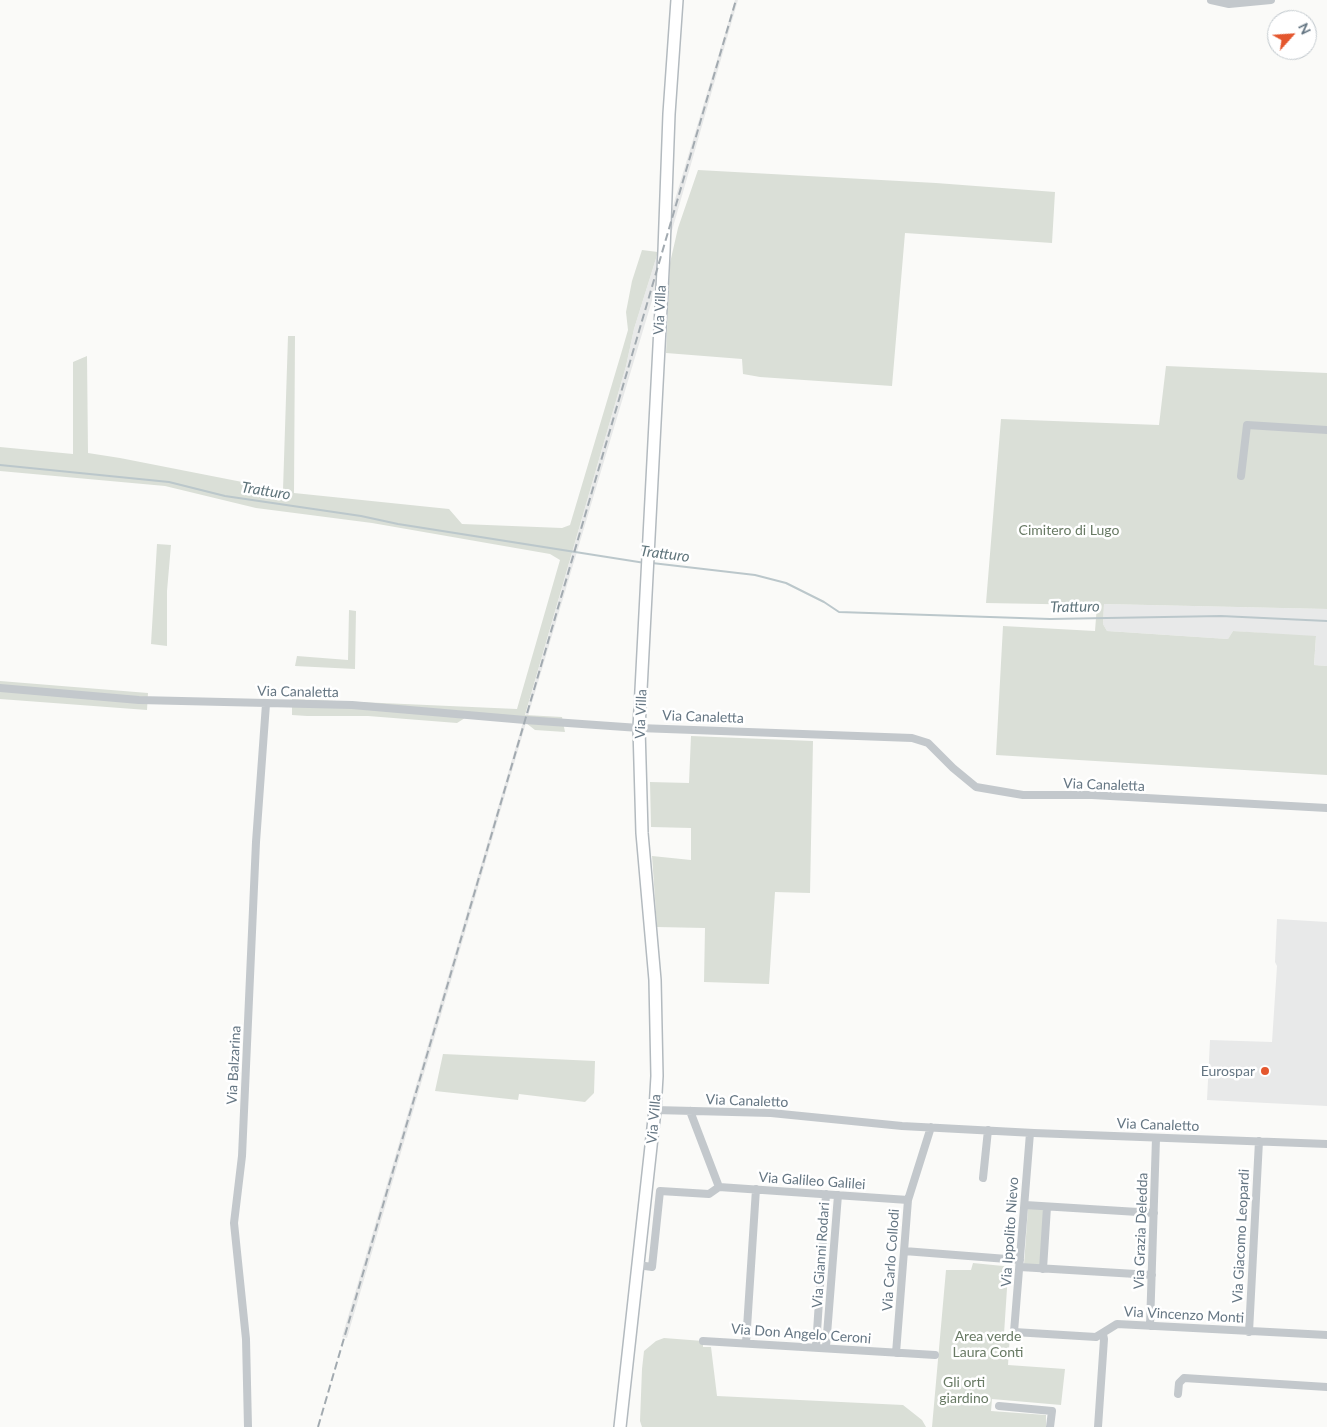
<!DOCTYPE html>
<html>
<head>
<meta charset="utf-8">
<style>
  body { margin:0 }
  #map { position:relative; width:1327px; height:1427px; overflow:hidden; background:#fafaf8; font-family:Lato,sans-serif }
  canvas { display:block }
  .north { position:absolute; left:1267px; top:10px; width:50px; height:50px; box-sizing:border-box; background:#fff; border:1px solid #c1c8cd; border-radius:50%; rotate:64deg; font-size:14px; font-weight:700; line-height:20px; text-align:center; color:#657683 }
  .north::after { content:''; display:block; margin:auto; width:18px; height:22px; background:#e4572e; clip-path:polygon(50% 0,100% 100%,50% 72%,0 100%) }
</style>
</head>
<body>
<div id="map">
<canvas width="1327" height="1427"></canvas>
<div class="north">N</div>
</div>
<script>
const context = document.querySelector('canvas').getContext('2d');
context.lineJoin = 'round';
function paint(path, color) {
  context.fillStyle = color;
  context.fill(path, 'evenodd');
}
function toPath(rows) {
  const path = new Path2D();
  for (const r of rows) {
    path.moveTo(r[0], r[1]);
    for (let i = 2; i < r.length; i += 2) path.lineTo(r[i], r[i + 1]);
  }
  return path;
}
function trace(path, color, width, dash) {
  context.strokeStyle = color;
  context.lineWidth = width;
  context.lineCap = dash ? 'butt' : 'round';
  context.setLineDash(dash || []);
  context.stroke(path);
}
function label(font, color, halo, rows, align = 'center') {
  context.font = font + ' Lato,sans-serif';
  context.lineWidth = 5;
  context.setLineDash([]);
  context.textBaseline = 'middle';
  context.strokeStyle = halo;
  context.fillStyle = color;
  for (const [text, x, y, turn = 0] of rows) {
    context.save();
    context.translate(x, y);
    context.rotate((+turn || 0) * Math.PI / 180);
    context.textAlign = isNaN(turn) ? turn : align;
    if (halo) context.strokeText(text, 0, 0);
    context.fillText(text, 0, 0);
    context.restore();
  }
}
paint(toPath([
  [735,0,738,0,669,241,667,226],
  [658,252,656,287,528,716,525,716,626,366,634,329],
  [1104,604,1327,609,1327,666,1314,665,1316,637,1233,631,1228,639,1107,631,1103,624],
  [523,722,526,723,347,1338,342,1337],
  [1277,919,1327,922,1327,1106,1207,1100,1210,1040,1272,1042,1277,966,1275,962]
]), '#e8e9e9');
paint(toPath([
  [698,170,936,183,1055,192,1052,243,905,233,892,386,760,377,743,374,742,359,666,353,670,263,678,228],
  [642,250,658,252,634,329,626,366,525,715,562,717,565,732,535,730,526,723,465,718,457,723,368,716,307,716,292,715,292,699,517,709,560,560,550,554,372,523,256,508,165,486,0,471,0,447,73,454,73,362,87,356,88,453,120,458,283,490,288,336,295,336,294,493,449,509,462,524,562,528,570,525,621,354,628,330,626,312,632,281],
  [1166,366,1327,373,1327,609,1104,604,1103,624,1107,631,1228,639,1233,631,1316,636,1314,665,1327,666,1327,775,996,755,1003,626,1095,631,1097,605,986,603,1001,419,1159,425],
  [157,544,171,545,167,591,167,646,151,644],
  [349,610,356,611,355,669,295,666,297,656,348,660],
  [0,681,148,693,147,710,0,699],
  [691,736,813,741,810,893,775,892,769,984,704,982,705,928,657,927,652,856,691,860,691,828,651,827,650,782,689,783],
  [443,1054,595,1061,594,1093,585,1102,519,1094,518,1100,435,1091],
  [1028,1208,1045,1209,1042,1267,1024,1265],
  [973,1263,1013,1267,1012,1273,1008,1273,1004,1334,1010,1334,1008,1365,1065,1369,1061,1405,992,1399,991,1411,1046,1415,1046,1427,932,1427,946,1270,971,1270],
  [664,1338,703,1341,703,1347,711,1347,717,1396,903,1405,922,1420,926,1427,642,1427,640,1421,642,1369,644,1351,656,1341]
]), '#dadfd7');
trace(toPath([
  [0,465,169,482,225,496,361,516,398,524,645,563],
  [652,563,755,575,786,583,824,602,839,612,1050,619,1221,616,1327,621]
]), '#bbc7cb', 2);
const secondary = toPath([
  [620,1427,655,1110,657,1076,655,980,642,833,639,728,664,251,669,114,677,0]
]);
trace(secondary, '#b3babf', 14);
trace(toPath([
  [1211,0,1229,4,1271,0],
  [1241,476,1247,425,1327,430],
  [0,688,139,700,352,705,525,720,639,728,912,738,928,743,953,768,976,787,1023,795,1092,795,1327,808],
  [655,1110,771,1113,902,1126,1034,1133,1327,1144],
  [690,1111,719,1187,908,1200],
  [1030,1133,1014,1332,1096,1337,1117,1324,1327,1335],
  [983,1178,988,1130],
  [1025,1205,1154,1213],
  [904,1251,1020,1260],
  [638,1265,652,1267,660,1191,709,1194,719,1187],
  [1020,1267,1152,1275],
  [1043,1269,1047,1207],
  [1150,1326,1156,1138],
  [1249,1332,1259,1141],
  [703,1341,935,1355],
  [746,1343,756,1189],
  [816,1347,826,1194],
  [826,1347,838,1195],
  [896,1353,908,1200,931,1127],
  [1178,1394,1179,1383,1184,1378,1327,1387],
  [999,1406,1052,1411,1050,1427],
  [248,1427,246,1339,234,1223,242,1156,256,842,266,704],
  [1098,1427,1104,1339,1103,1334]
]), '#c3c8cc', 8);
trace(secondary, '#fff', 11);
trace(toPath([
  [318,1427,736,0]
]), '#a2aab0', 2, [8, 4]);
for (const [x, y, r, color] of [
  [1265,1071,5,"#e4572e"]
]) {
  const dot = new Path2D();
  dot.arc(x, y, r, 0, 2 * Math.PI);
  context.fillStyle = color;
  context.fill(dot);
  trace(dot, '#fff', 2);
}
label('14px', '#657683', '#fff', [
  ["Via Villa",660,310,-87],
  ["Via Canaletta",298,692,1],
  ["Via Villa",641,714,-88],
  ["Via Canaletta",703,717,2],
  ["Via Canaletta",1104,785,2],
  ["Via Balzarina",234,1065,-87],
  ["Via Canaletto",747,1101,2],
  ["Via Villa",654,1119,-85],
  ["Via Canaletto",1158,1125,2],
  ["Via Galileo Galilei",812,1181,4],
  ["Via Grazia Deledda",1141,1231,-88],
  ["Via Ippolito Nievo",1010,1232,-86],
  ["Via Giacomo Leopardi",1241,1236,-87],
  ["Via Gianni Rodari",821,1255,-86],
  ["Via Carlo Collodi",891,1260,-86],
  ["Via Vincenzo Monti",1184,1315,3],
  ["Via Don Angelo Ceroni",801,1334,4]
]);
label('14px', '#687a64', '#fff', [
  ["Cimitero di Lugo",1069,530],
  ["Area verde",988,1336],
  ["Laura Conti",988,1352],
  ["Gli orti",964,1382],
  ["giardino",964,1398]
]);
label('14px', '#657683', '#fff', [
  ["Eurospar",1255,1071]
], 'right');
label('italic 15px', '#60757c', '#fff', [
  ["Tratturo",266,491,9],
  ["Tratturo",665,554,7],
  ["Tratturo",1075,607,-1]
]);
</script>
</body>
</html>
